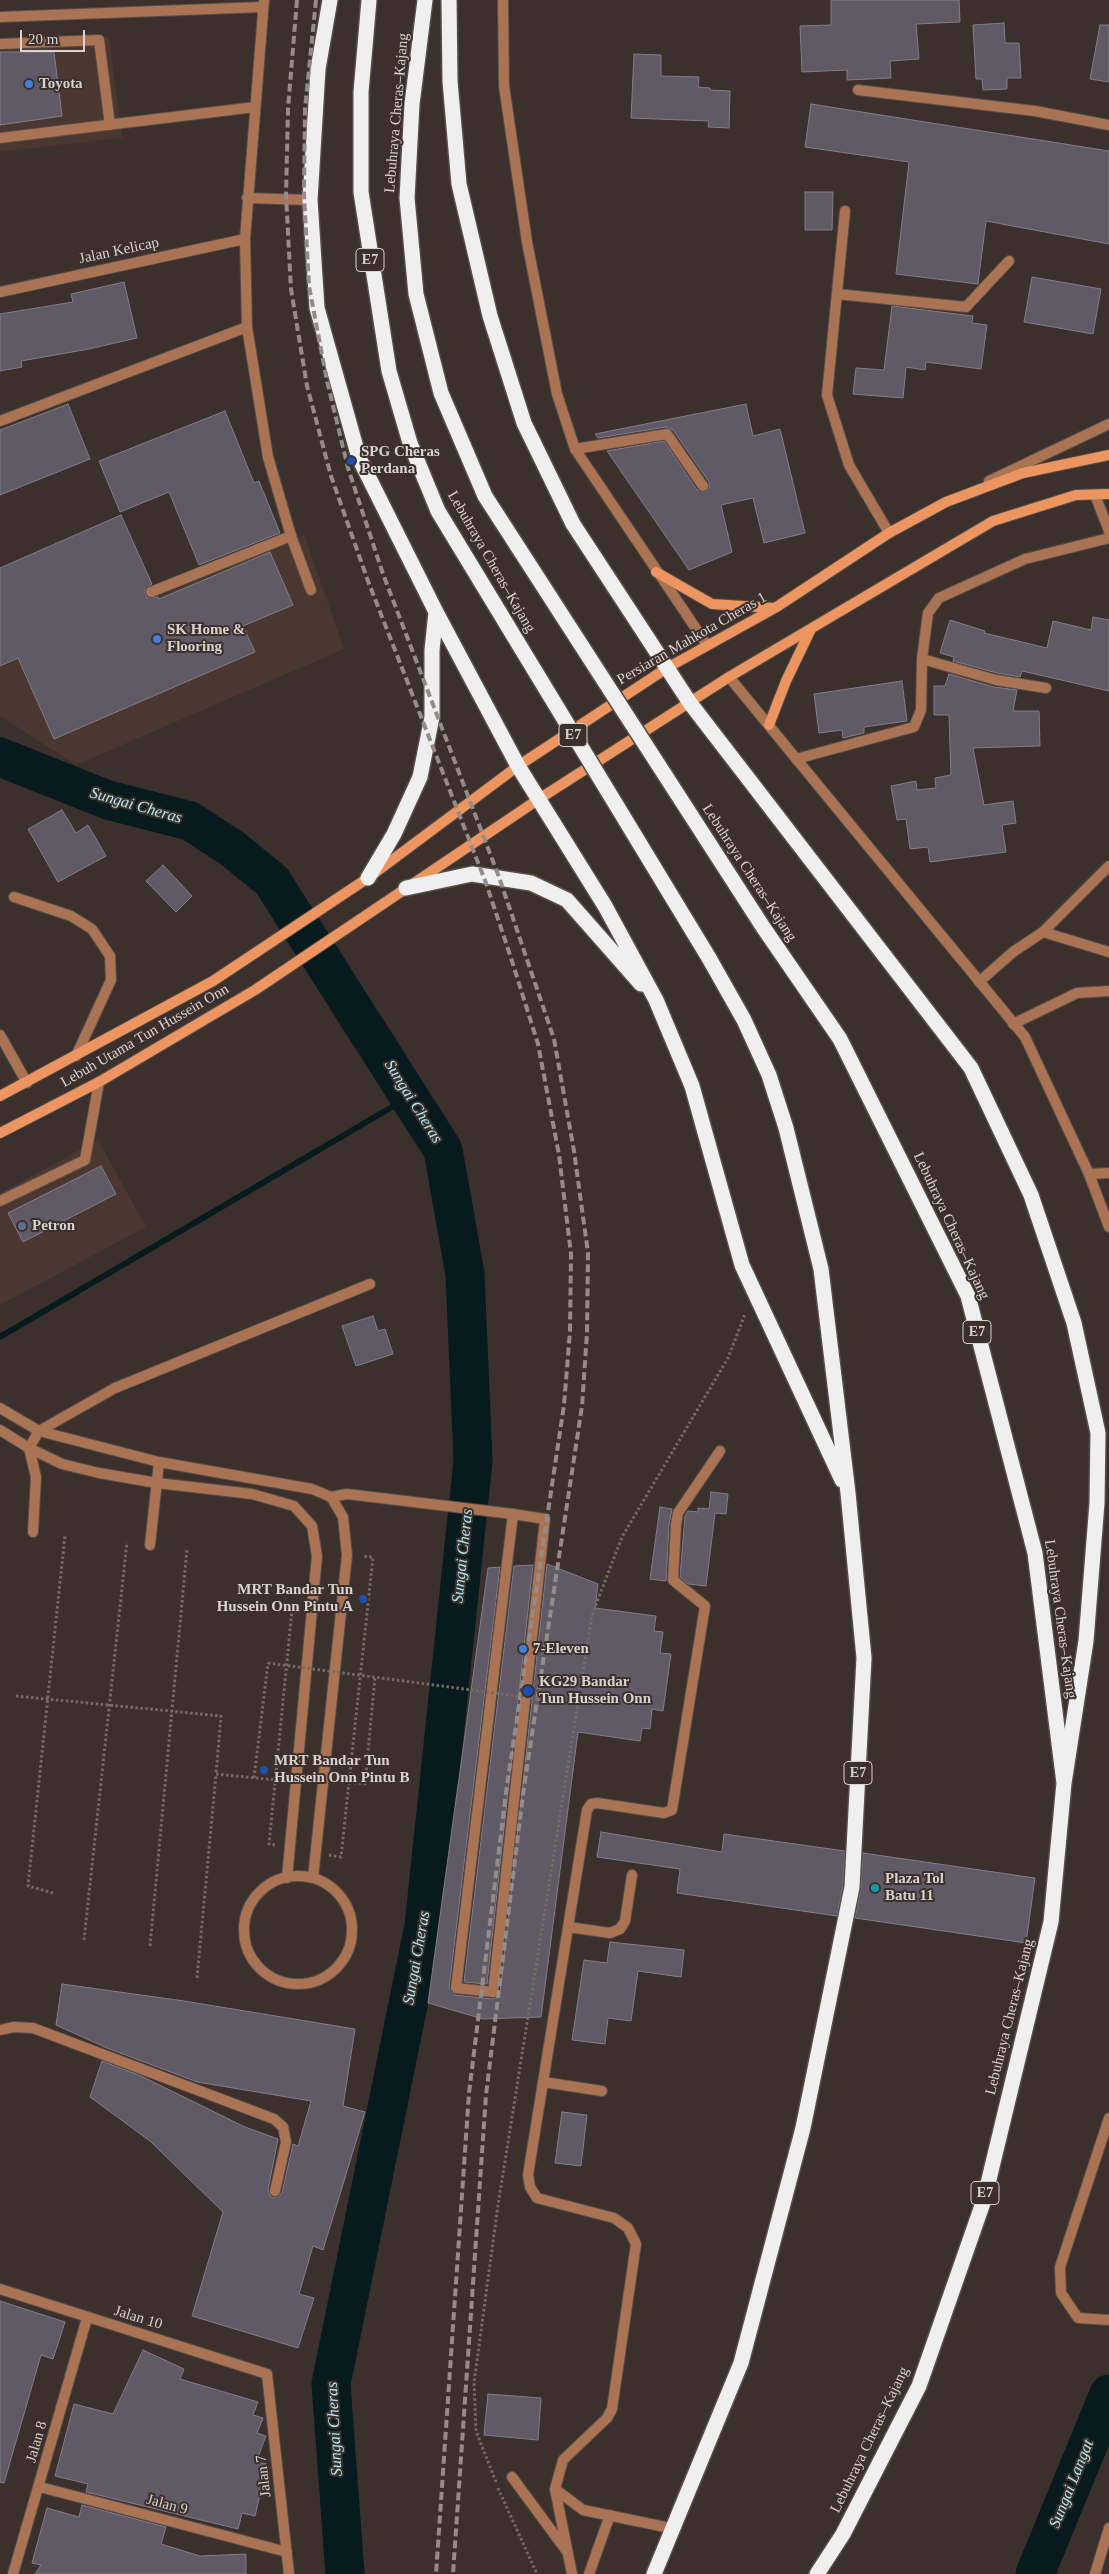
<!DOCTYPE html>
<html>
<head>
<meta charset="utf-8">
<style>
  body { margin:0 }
  #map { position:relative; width:1109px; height:2574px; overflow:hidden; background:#3c302c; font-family:"Times New Roman",serif }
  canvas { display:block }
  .scale { position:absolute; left:20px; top:30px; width:65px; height:22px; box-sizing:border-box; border:2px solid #dad2d0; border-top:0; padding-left:6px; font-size:15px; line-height:18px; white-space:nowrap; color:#dad2d0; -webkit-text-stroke:4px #3c302c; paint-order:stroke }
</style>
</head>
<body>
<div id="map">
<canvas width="1109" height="2574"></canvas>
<div class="scale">20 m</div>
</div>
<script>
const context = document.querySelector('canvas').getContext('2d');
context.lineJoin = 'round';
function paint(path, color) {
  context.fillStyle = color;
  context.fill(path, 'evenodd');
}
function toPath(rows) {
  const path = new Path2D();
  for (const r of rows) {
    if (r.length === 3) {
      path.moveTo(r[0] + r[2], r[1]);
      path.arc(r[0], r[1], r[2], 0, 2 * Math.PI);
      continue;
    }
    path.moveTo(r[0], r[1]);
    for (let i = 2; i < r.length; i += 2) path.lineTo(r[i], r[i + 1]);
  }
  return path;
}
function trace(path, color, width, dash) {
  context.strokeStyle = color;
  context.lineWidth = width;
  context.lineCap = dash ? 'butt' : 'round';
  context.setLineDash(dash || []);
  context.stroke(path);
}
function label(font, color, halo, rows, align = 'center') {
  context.font = font + ' "Times New Roman",serif';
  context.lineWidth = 4;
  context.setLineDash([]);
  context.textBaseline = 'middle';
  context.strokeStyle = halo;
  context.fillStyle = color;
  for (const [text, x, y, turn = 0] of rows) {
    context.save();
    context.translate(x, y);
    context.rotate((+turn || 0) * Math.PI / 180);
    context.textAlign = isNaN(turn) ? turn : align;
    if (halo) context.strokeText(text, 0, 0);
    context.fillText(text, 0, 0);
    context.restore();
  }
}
paint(toPath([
  [109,36,122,138,0,152,0,40],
  [304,535,344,649,76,765,0,716,0,663],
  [98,1140,146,1227,0,1305,0,1193]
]), '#493730');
trace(toPath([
  [0,1337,409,1097]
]), '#071a1d', 6);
trace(toPath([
  [0,757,108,800,190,821,233,849,272,881,443,1150,465,1274,473,1461,424,1926,331,2384,345,2574],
  [1035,2574,1109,2394]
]), '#071a1d', 39);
const building = toPath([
  [831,0,959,0,960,22,916,24,919,59,890,61,891,78,847,80,847,70,802,72,800,26,831,25,831,0],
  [1004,23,1005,43,1019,43,1021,78,1007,78,1007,89,983,90,982,79,976,79,973,25,1004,23],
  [1100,25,1109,25,1109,82,1090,79,1100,25],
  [0,52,54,52,62,116,0,125,0,52],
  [634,54,661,55,661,76,699,77,698,87,710,88,710,90,730,91,729,128,708,127,709,121,631,118,634,54],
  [811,104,1109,151,1109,244,986,221,978,284,896,274,909,162,805,147,811,104],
  [805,192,833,192,832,230,805,230,805,192],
  [1032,277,1101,289,1093,334,1024,322,1032,277],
  [124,282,137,338,89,349,21,361,22,367,0,371,0,314,73,302,71,294,124,282],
  [892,306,973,316,972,323,987,325,981,369,926,362,925,370,906,367,903,398,853,394,856,368,884,370,892,306],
  [68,404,90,459,0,495,0,430,68,404],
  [746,404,753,436,780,429,805,533,764,543,753,498,721,505,732,552,689,570,607,451,664,441,697,490,706,492,709,488,709,482,673,430,666,427,598,438,595,434,746,404],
  [225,411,254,483,259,481,280,533,199,565,169,492,120,512,99,461,225,411],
  [121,515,152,584,144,591,147,598,158,597,159,599,270,552,293,605,243,626,255,652,54,739,18,658,0,666,0,568,121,515],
  [1093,617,1109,620,1109,691,1022,671,1020,677,997,673,953,661,954,657,940,653,950,620,985,631,984,633,1047,648,1053,621,1091,630,1093,617],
  [949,674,994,687,1017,690,1013,711,1039,711,1040,746,973,748,984,805,1013,801,1016,823,1002,825,1006,852,930,862,928,847,910,849,906,819,897,820,891,786,916,781,917,790,936,788,935,778,951,775,949,715,934,715,934,686,945,686,949,674],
  [902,681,907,721,864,727,864,733,843,738,842,730,819,733,814,694,902,681],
  [62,810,76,833,88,825,106,856,58,882,28,829,62,810],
  [163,865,192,896,176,912,146,881,163,865],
  [101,1166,116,1194,23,1242,8,1213,101,1166],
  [373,1316,378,1331,385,1329,393,1354,356,1366,342,1326,373,1316],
  [711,1492,728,1494,726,1514,715,1513,706,1586,688,1584,680,1577,685,1516,688,1511,698,1512,698,1508,709,1509,711,1492],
  [660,1507,672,1509,669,1525,666,1581,650,1579,660,1507],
  [547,1564,598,1584,595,1608,656,1616,654,1631,663,1632,660,1653,671,1654,663,1711,652,1709,650,1729,642,1728,640,1741,578,1732,541,2017,483,2019,428,2003,488,1568,500,1567,449,1988,455,1995,492,1999,498,1996,500,1993,547,1564],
  [533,1565,487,1984,464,1982,514,1566,533,1565],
  [601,1832,722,1852,724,1834,845,1851,843,1886,837,1916,677,1893,680,1869,597,1857,601,1832],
  [863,1853,1035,1878,1026,1943,855,1918,861,1888,863,1853],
  [610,1942,684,1950,681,1977,638,1971,631,2021,608,2018,605,2044,572,2040,584,1960,607,1963,610,1942],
  [62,1984,184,2001,355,2029,343,2106,365,2112,323,2250,313,2246,299,2294,314,2298,298,2348,192,2316,223,2212,150,2141,90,2097,102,2061,139,2075,245,2127,278,2139,268,2190,270,2196,274,2198,282,2193,293,2144,298,2146,311,2101,197,2082,107,2048,56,2025,62,1984],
  [562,2112,587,2115,581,2166,555,2163,562,2112],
  [0,2301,65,2322,53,2359,41,2355,4,2483,0,2482,0,2301],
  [143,2350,184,2369,180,2379,258,2402,253,2415,263,2418,257,2433,266,2436,256,2462,267,2464,255,2516,242,2513,238,2529,86,2492,88,2484,55,2476,74,2404,113,2414,143,2350],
  [488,2394,541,2398,538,2440,484,2435,488,2394],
  [82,2505,166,2527,161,2544,200,2556,246,2554,246,2574,35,2574,41,2565,32,2563,47,2508,79,2517,82,2505]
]);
paint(building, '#5f5a65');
trace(building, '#827d89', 1);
const lane = toPath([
  [0,44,99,40,110,125],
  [858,90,1035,111,1109,125],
  [0,138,255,107],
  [845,211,827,395,849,465,889,533],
  [837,294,966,307,1009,261],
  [0,421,247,327],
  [575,449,667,434,703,486],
  [989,481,1109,424],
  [1095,495,1109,531],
  [151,592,291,536],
  [922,659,996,680,1046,688],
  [796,759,914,727,921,710,922,659,928,613,939,598,1025,559,1109,538],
  [14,897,71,916,92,929,110,956,111,980,76,1056],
  [1043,932,1109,952],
  [979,982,1013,952,1043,932,1109,866],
  [1013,1024,1077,993,1109,991],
  [0,1035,27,1083],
  [1089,1174,1109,1173],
  [0,1201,85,1160,99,1082],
  [331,1497,347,1494,513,1514,456,1988,493,1992,545,1519,513,1514],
  [33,1532,36,1477,29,1448,39,1431,115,1388,370,1284],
  [150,1545,159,1462],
  [568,1927,610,1933,620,1929,625,1921,632,1875],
  [0,2030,14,2027,33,2028,274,2119,283,2127,286,2142,275,2191],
  [543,2082,602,2091],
  [512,2477,568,2553],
  [555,2489,583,2510,675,2529],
  [572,2574,555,2489,563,2460,607,2418,612,2409,636,2244,628,2228,614,2218,537,2198,530,2187,528,2175,587,1810,591,1804,597,1803,664,1813,672,1810,705,1606,673,1580,676,1525,678,1513,720,1451],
  [589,2574,610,2515],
  [1095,2574,1109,2528]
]);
const street = toPath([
  [264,0,245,239,247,327,268,457,291,536,311,590],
  [503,0,504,86,527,242,557,394,575,449,707,645],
  [0,17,263,7],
  [247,198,310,200],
  [0,292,245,239],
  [729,677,1025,1037,1089,1174,1109,1227],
  [0,1408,39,1431,159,1462,312,1489,331,1497,343,1517,347,1555,313,1878],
  [0,1430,29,1448,62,1464,99,1473,157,1483,252,1494,294,1506,312,1526,317,1556,287,1878],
  [298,1930,54],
  [1109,2118,1060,2267,1061,2293,1078,2318,1109,2320],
  [0,2289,267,2374,289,2574],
  [40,2487,287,2552],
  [13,2574,87,2318]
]);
const secondary = toPath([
  [656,572,712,604,774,608],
  [769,725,786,681,811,629],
  [0,1096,213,981,368,878,518,766,667,668,775,608,889,533,946,502,1023,473,1109,455],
  [0,1133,99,1082,255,990,539,799,729,677,993,521,1076,495,1109,494]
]);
const highway = toPath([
  [330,0,318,69,310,200,317,308,359,458,436,612,518,766,605,906,656,1000,692,1086,742,1265,842,1480],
  [369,0,361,92,361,192,389,371,410,443,438,511],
  [425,0,412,104,407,198,416,294,441,393,485,496],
  [449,0,450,81,459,184,490,316,524,423,573,524,690,703,971,1068,1031,1195,1074,1323,1098,1433,1097,1503,1086,1641,1064,1783],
  [368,878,394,834,420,777,432,717,432,650,436,612],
  [406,888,472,874,531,883,567,900,641,984],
  [763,927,840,1039,968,1296,1035,1553,1064,1783,1051,1922,984,2200,919,2386,843,2534,817,2574],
  [654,2574,741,2363,803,2128,852,1887,864,1658,848,1493,821,1269,786,1128,769,1075,744,1020,709,958]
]);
trace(lane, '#584d4a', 12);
trace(street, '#584d4a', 12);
trace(secondary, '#584d4a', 12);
trace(highway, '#584d4a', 18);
trace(toPath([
  [16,1696,221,1716,216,1774],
  [254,1778,268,1663],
  [349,1782,365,1784,375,1677],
  [275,1845,269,1844,292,1610,296,1611],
  [329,1855,341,1857,373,1557,362,1556],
  [53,1893,28,1886,65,1535],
  [84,1940,127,1542],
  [150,1946,187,1549],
  [197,1978,216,1774,275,1780],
  [496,2482,476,2431,474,2383,498,2205,592,1615,622,1537,728,1358,745,1314],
  [498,2488,537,2574]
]), '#756a67', 3, [2.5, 2.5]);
trace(lane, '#aa7353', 10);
trace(street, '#aa7353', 10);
trace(secondary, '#ed9561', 10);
trace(highway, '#efefef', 15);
trace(toPath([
  [297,0,288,109,286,195,291,289,307,386,331,476,368,581,486,883,511,958,538,1044,559,1155,571,1254,570,1331,564,1405,507,1785,469,2093,436,2574],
  [316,0,305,109,304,194,309,286,327,381,348,468,383,574,499,877,554,1039,574,1151,588,1253,587,1333,582,1406,524,1787,486,2095,453,2574]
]), '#958b88', 4, [8, 4]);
const highwayBridge = toPath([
  [485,496,763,927],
  [438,511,709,958]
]);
trace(highwayBridge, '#584d4a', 18, []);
trace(toPath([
  [268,1663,570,1703]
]), '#756a67', 3, [2.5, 2.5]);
trace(highwayBridge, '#efefef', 15);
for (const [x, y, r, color] of [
  [29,84,5,"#3f7fe0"],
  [351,461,5,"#1a4fb4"],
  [157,639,5,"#3f7fe0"],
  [22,1226,5,"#5c6f8a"],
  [363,1599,5,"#1a4fb4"],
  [523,1649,5,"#3f7fe0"],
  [528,1691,6,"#1a4fb4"],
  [264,1770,5,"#1a4fb4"],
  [875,1888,5,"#0f9aa8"]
]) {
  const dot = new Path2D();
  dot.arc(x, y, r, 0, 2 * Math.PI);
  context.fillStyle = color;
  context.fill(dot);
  trace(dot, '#3c302c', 2);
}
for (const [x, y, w] of [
  [370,260,28],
  [573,735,28],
  [977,1332,28],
  [858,1773,28],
  [985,2193,28]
]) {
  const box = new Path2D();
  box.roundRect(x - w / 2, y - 11.5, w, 23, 4);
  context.fillStyle = '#3c302c';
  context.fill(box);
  trace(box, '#dad2d0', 1);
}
label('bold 14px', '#dad2d0', null, [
  ["E7",370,260],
  ["E7",573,735],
  ["E7",977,1332],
  ["E7",858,1773],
  ["E7",985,2193]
]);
label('bold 15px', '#dad2d0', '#3c302c', [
  ["Toyota",39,84],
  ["SPG Cheras",361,452],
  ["Perdana",361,469],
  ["SK Home &",167,630],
  ["Flooring",167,647],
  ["Petron",32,1226],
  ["MRT Bandar Tun",353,1590,"right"],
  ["Hussein Onn Pintu A",353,1607,"right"],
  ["7-Eleven",533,1649],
  ["KG29 Bandar",539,1682],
  ["Tun Hussein Onn",539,1699],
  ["MRT Bandar Tun",274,1761],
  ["Hussein Onn Pintu B",274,1778],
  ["Plaza Tol",885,1879],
  ["Batu 11",885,1896]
], 'left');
label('15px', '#dad2d0', '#3c302c', [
  ["Lebuhraya Cheras–Kajang",397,113,-85],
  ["Jalan Kelicap",119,251,-12],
  ["Lebuhraya Cheras–Kajang",491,562,60],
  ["Persiaran Mahkota Cheras 1",692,639,-30],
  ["Lebuhraya Cheras–Kajang",749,873,57],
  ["Lebuh Utama Tun Hussein Onn",145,1036,-30],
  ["Lebuhraya Cheras–Kajang",951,1226,65],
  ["Lebuhraya Cheras–Kajang",1060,1619,82],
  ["Lebuhraya Cheras–Kajang",1010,2017,-76],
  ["Jalan 10",138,2318,17],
  ["Lebuhraya Cheras–Kajang",870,2440,-64],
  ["Jalan 8",37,2442,-74],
  ["Jalan 7",264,2476,-97],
  ["Jalan 9",167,2505,15]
]);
label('italic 16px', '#aee9f5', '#3c302c', [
  ["Sungai Cheras",136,806,16],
  ["Sungai Cheras",413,1102,58],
  ["Sungai Cheras",463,1556,-84],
  ["Sungai Cheras",417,1958,-80],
  ["Sungai Cheras",335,2429,-93],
  ["Sungai Langat",1072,2484,-68]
]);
</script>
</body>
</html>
